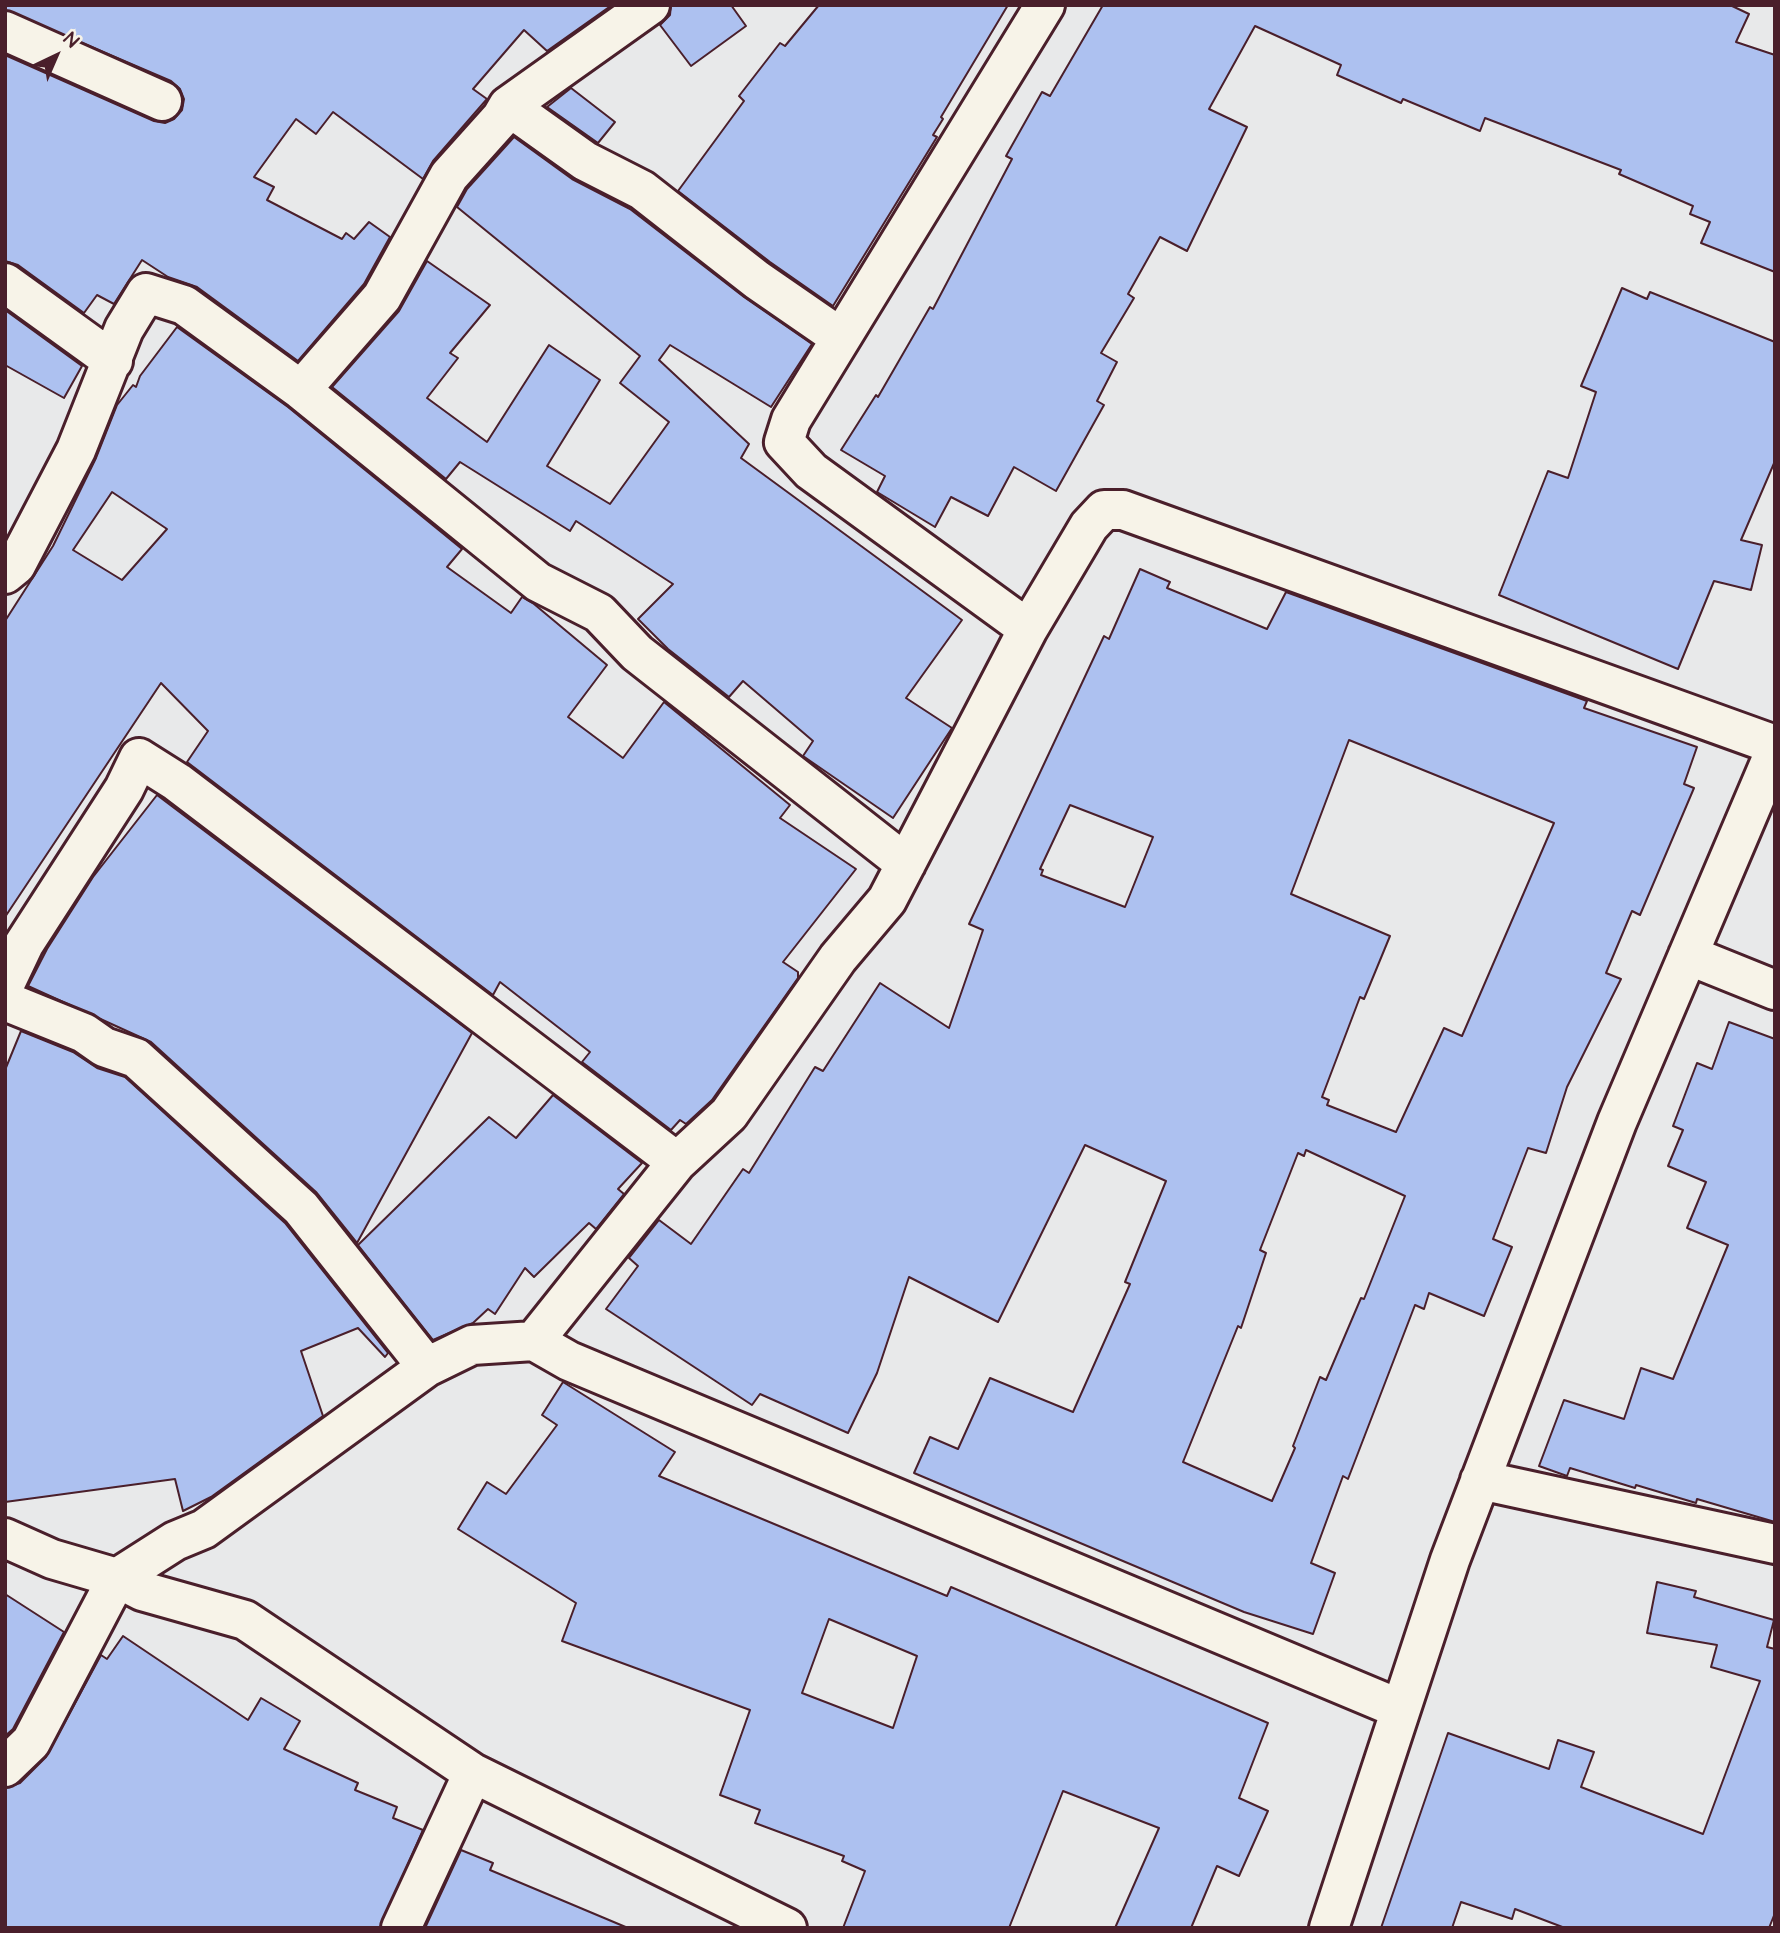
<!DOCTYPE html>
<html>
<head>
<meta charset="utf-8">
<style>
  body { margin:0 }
  #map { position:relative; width:1780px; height:1933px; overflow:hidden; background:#e8e9ea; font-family:"Architects Daughter",sans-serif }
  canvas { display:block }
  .frame { position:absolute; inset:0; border:7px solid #4a1f2b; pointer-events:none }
  .north { position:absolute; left:21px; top:21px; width:70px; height:70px; -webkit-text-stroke:5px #f7f3e8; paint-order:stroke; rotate:44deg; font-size:19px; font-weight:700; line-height:28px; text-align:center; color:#4a1f2b }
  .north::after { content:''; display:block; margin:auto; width:24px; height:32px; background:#4a1f2b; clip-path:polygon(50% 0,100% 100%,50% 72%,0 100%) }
</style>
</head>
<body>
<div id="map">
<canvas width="1780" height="1933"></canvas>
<div class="frame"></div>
<div class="north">N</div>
</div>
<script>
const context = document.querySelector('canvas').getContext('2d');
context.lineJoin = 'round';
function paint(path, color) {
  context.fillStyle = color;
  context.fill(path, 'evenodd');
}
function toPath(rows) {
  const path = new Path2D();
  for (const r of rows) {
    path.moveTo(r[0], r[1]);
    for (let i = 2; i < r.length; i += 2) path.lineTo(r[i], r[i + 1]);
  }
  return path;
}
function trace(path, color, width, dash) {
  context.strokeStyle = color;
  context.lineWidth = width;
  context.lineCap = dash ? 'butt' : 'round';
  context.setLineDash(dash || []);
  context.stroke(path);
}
const building = toPath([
  [5,5,612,5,547,51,524,30,473,89,487,99,433,161,423,179,333,112,316,134,296,119,254,177,274,187,267,200,342,239,346,233,354,239,369,222,390,237,364,284,298,361,197,287,168,277,142,260,114,304,97,295,84,313,18,265,5,261,5,55,154,121,165,123,174,119,182,110,184,99,180,89,171,81,5,10,5,5],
  [671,5,731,5,746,26,691,66,660,25,670,15,671,5],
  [819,5,1008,5,941,117,943,119,933,135,937,137,833,306,770,262,678,191,744,101,739,96,780,43,785,46,819,5],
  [1103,5,1730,5,1749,14,1736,42,1775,55,1775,272,1701,243,1710,222,1690,214,1693,206,1619,174,1621,170,1485,118,1480,131,1403,99,1401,103,1337,75,1341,65,1255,26,1209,109,1247,127,1187,251,1160,237,1128,294,1134,298,1101,353,1117,362,1097,401,1104,405,1056,491,1014,467,988,516,951,497,935,527,877,492,885,476,841,450,876,395,878,397,930,307,933,309,1012,159,1006,156,1042,92,1050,96,1103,5],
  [571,88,615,122,598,143,547,107,571,88],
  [514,137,572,179,630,209,744,297,812,344,771,407,670,345,659,360,749,444,741,458,962,620,906,698,952,728,893,818,803,756,813,741,743,681,729,697,668,649,638,619,673,584,576,521,570,531,460,462,446,479,332,387,399,311,427,261,490,305,450,353,458,358,427,398,487,442,549,345,600,380,547,466,610,504,669,422,620,383,640,356,457,207,467,189,514,137],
  [1622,288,1647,299,1650,292,1775,342,1775,461,1741,540,1762,545,1751,590,1714,581,1678,669,1499,595,1548,471,1568,478,1596,392,1581,386,1622,288],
  [5,310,82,366,64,398,5,365,5,310],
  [177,327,288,407,462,549,447,567,511,613,522,597,534,604,607,665,568,717,623,758,664,702,790,805,780,818,856,869,783,962,798,972,798,978,712,1100,686,1124,680,1120,671,1130,582,1062,590,1052,500,982,493,995,187,762,208,731,161,683,5,917,5,621,53,546,96,458,117,405,133,385,136,387,140,376,177,327],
  [112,492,167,529,122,580,73,550,112,492],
  [1140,569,1170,582,1167,588,1267,629,1286,592,1587,701,1584,708,1697,747,1684,784,1694,788,1640,915,1632,911,1606,973,1621,979,1567,1087,1546,1153,1528,1148,1493,1239,1512,1247,1484,1316,1429,1293,1424,1309,1415,1305,1348,1479,1343,1476,1311,1563,1335,1573,1313,1634,1244,1612,914,1473,930,1437,958,1449,990,1378,1073,1412,1130,1284,1125,1282,1166,1181,1085,1145,998,1322,909,1277,877,1373,848,1433,760,1394,752,1405,606,1309,638,1266,629,1258,659,1220,691,1244,743,1169,749,1173,815,1067,823,1071,880,983,949,1028,983,930,969,924,1104,636,1109,639,1140,569],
  [1349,740,1554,823,1462,1036,1444,1028,1396,1132,1327,1105,1329,1100,1322,1097,1360,997,1364,999,1390,936,1291,894,1349,740],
  [1070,805,1153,837,1125,907,1041,875,1043,870,1040,869,1070,805],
  [1306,1150,1405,1196,1364,1299,1361,1298,1326,1380,1320,1377,1293,1446,1295,1448,1272,1501,1183,1462,1238,1326,1241,1328,1266,1253,1260,1250,1298,1153,1304,1156,1306,1150],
  [157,795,472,1033,357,1243,316,1192,151,1042,28,986,47,949,93,877,157,795],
  [1729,1022,1775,1039,1775,1522,1697,1499,1696,1503,1636,1485,1635,1488,1570,1468,1567,1476,1539,1466,1564,1400,1624,1419,1641,1368,1673,1379,1728,1245,1687,1228,1706,1182,1668,1166,1683,1130,1673,1126,1697,1063,1712,1069,1729,1022],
  [21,1031,73,1052,97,1068,125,1077,285,1223,388,1353,385,1357,358,1328,301,1351,323,1416,211,1497,183,1511,175,1479,5,1502,5,1070,21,1031],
  [553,1095,642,1163,618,1189,624,1194,596,1229,589,1223,534,1277,525,1268,495,1314,488,1309,473,1323,433,1340,358,1245,489,1117,516,1138,553,1095],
  [563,1382,675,1452,659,1476,947,1596,951,1587,1268,1723,1239,1798,1268,1811,1239,1876,1217,1866,1191,1928,1115,1928,1159,1828,1063,1791,1009,1928,843,1928,865,1871,842,1861,844,1856,755,1823,760,1810,720,1795,750,1710,562,1641,576,1603,458,1529,487,1482,506,1494,557,1425,542,1415,563,1382],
  [829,1619,917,1656,893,1728,802,1693,829,1619],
  [1657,1582,1696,1591,1694,1597,1774,1620,1767,1647,1775,1649,1775,1913,1769,1928,1565,1928,1515,1909,1512,1919,1461,1902,1452,1928,1381,1928,1448,1733,1549,1769,1558,1740,1594,1752,1581,1787,1703,1834,1760,1681,1711,1667,1717,1645,1647,1633,1657,1582],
  [5,1594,64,1632,13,1729,5,1736,5,1594],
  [123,1636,248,1720,261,1698,300,1721,284,1749,358,1783,355,1790,397,1807,393,1818,423,1830,380,1928,5,1928,5,1788,20,1783,46,1757,101,1655,107,1659,123,1636],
  [461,1850,493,1863,490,1870,628,1928,425,1928,461,1850]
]);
paint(building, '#adc1f0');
trace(building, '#4a1f2b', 2);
const minor = toPath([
  [5,31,162,101],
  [508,106,585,161,642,190,757,280,841,338],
  [5,283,113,361],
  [301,390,382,297,449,176,501,118,508,106,650,5],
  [5,574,16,565,76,450,124,329,146,293,184,305,301,390,538,582,599,613,637,653,906,864],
  [1028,629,811,471,784,442,791,420,1045,5],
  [1688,955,1775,990],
  [5,984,24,944,124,789,139,758,177,782,677,1162],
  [5,1001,84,1033,104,1047,136,1058,301,1208,427,1367],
  [534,1341,677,1162,729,1114,838,958,887,900,1028,629,1089,526,1104,510,1123,510,1775,745],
  [1480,1480,1775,1544],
  [5,1538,52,1559,117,1578,142,1591,245,1620,473,1773,787,1928],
  [5,1767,31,1742,117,1578,175,1541,204,1529,427,1367,472,1345,534,1341,569,1361,1400,1709],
  [401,1928,473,1773],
  [1329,1928,1450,1560,1617,1122,1775,751]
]);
trace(minor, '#4a1f2b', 44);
trace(minor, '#f7f3e8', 38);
</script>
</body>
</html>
